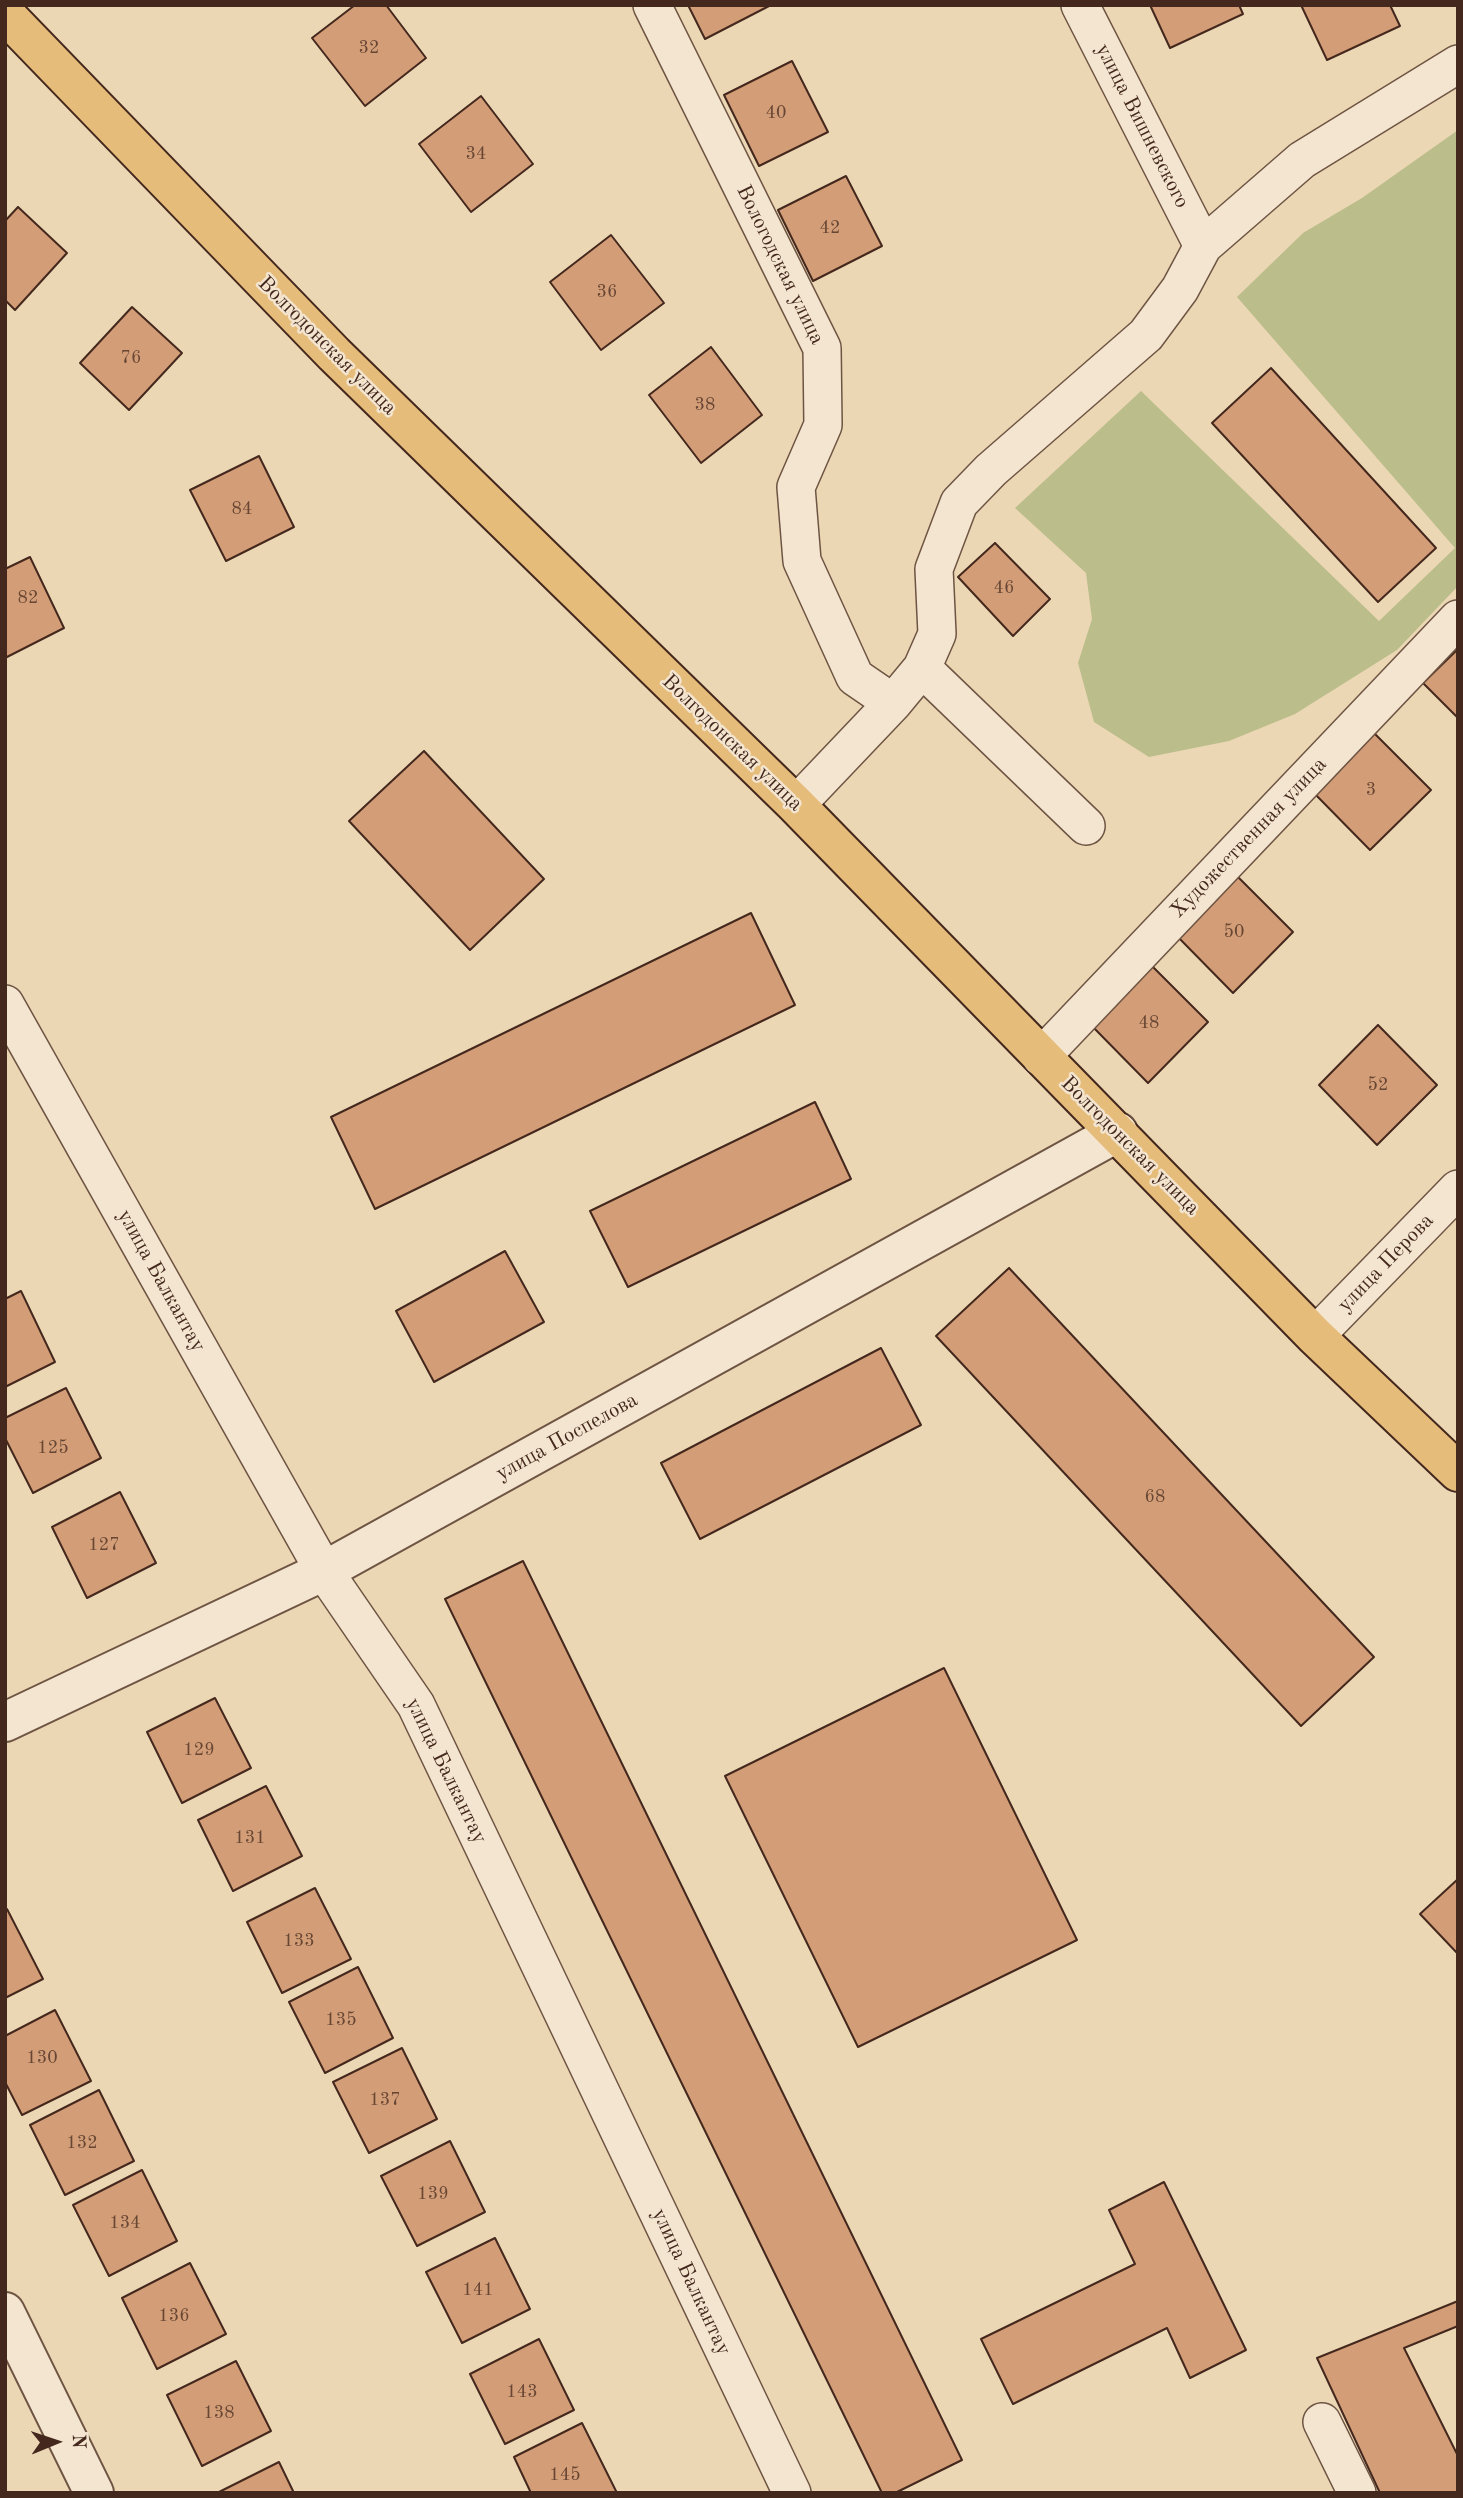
<!DOCTYPE html>
<html>
<head>
<meta charset="utf-8">
<style>
  body { margin:0 }
  #map { position:relative; width:1463px; height:2498px; overflow:hidden; background:#ecd7b5; font-family:"Old Standard TT",serif }
  canvas { display:block }
  .frame { position:absolute; inset:0; border:7px solid #44281d; pointer-events:none }
  .north { position:absolute; left:21px; top:2407px; width:70px; height:70px; -webkit-text-stroke:5px #f3e5cf; paint-order:stroke; rotate:88deg; font-size:19px; font-weight:700; line-height:28px; text-align:center; color:#44281d }
  .north::after { content:''; display:block; margin:auto; width:24px; height:32px; background:#44281d; clip-path:polygon(50% 0,100% 100%,50% 72%,0 100%) }
</style>
</head>
<body>
<div id="map">
<canvas width="1463" height="2498"></canvas>
<div class="frame"></div>
<div class="north">N</div>
</div>
<script>
const context = document.querySelector('canvas').getContext('2d');
context.lineJoin = 'round';
function paint(path, color) {
  context.fillStyle = color;
  context.fill(path, 'evenodd');
}
function toPath(rows) {
  const path = new Path2D();
  for (const r of rows) {
    path.moveTo(r[0], r[1]);
    for (let i = 2; i < r.length; i += 2) path.lineTo(r[i], r[i + 1]);
  }
  return path;
}
function trace(path, color, width, dash) {
  context.strokeStyle = color;
  context.lineWidth = width;
  context.lineCap = dash ? 'butt' : 'round';
  context.setLineDash(dash || []);
  context.stroke(path);
}
function label(font, color, halo, rows, align = 'center') {
  context.font = font + ' "Old Standard TT",serif';
  context.lineWidth = 5;
  context.setLineDash([]);
  context.textBaseline = 'middle';
  context.strokeStyle = halo;
  context.fillStyle = color;
  for (const [text, x, y, turn = 0] of rows) {
    context.save();
    context.translate(x, y);
    context.rotate((+turn || 0) * Math.PI / 180);
    context.textAlign = isNaN(turn) ? turn : align;
    if (halo) context.strokeText(text, 0, 0);
    context.fillText(text, 0, 0);
    context.restore();
  }
}
paint(toPath([
  [1458,130,1458,586,1397,650,1295,714,1229,741,1149,757,1094,722,1078,663,1092,619,1086,573,1015,508,1141,391,1379,621,1455,548,1237,297,1303,233,1362,198]
]), '#bbbd8b');
const building = toPath([
  [355,5,386,5,426,58,365,106,312,38,355,5],
  [688,5,771,5,705,39,688,5],
  [1150,5,1239,5,1243,14,1170,48,1150,5],
  [1301,5,1390,5,1400,26,1327,60,1301,5],
  [792,61,828,132,759,166,724,95,792,61],
  [481,96,533,164,471,212,419,144,481,96],
  [846,176,882,246,813,281,778,210,846,176],
  [18,207,67,253,15,310,5,300,5,221,18,207],
  [611,235,664,303,601,350,550,282,611,235],
  [132,307,182,353,129,410,80,363,132,307],
  [711,347,762,415,701,463,649,395,711,347],
  [1271,368,1436,548,1378,602,1212,423,1271,368],
  [259,456,294,527,226,561,190,490,259,456],
  [995,543,1050,599,1013,636,958,577,995,543],
  [30,557,64,628,5,658,5,569,30,557],
  [1458,649,1458,718,1423,683,1458,649],
  [1371,730,1431,790,1370,850,1311,790,1371,730],
  [424,751,544,879,470,950,349,821,424,751],
  [1234,873,1293,932,1233,993,1174,933,1234,873],
  [751,913,795,1005,375,1209,331,1117,751,913],
  [1149,963,1208,1022,1148,1083,1089,1023,1149,963],
  [1378,1025,1437,1085,1377,1145,1319,1085,1378,1025],
  [815,1102,851,1179,628,1287,590,1211,815,1102],
  [505,1251,544,1322,434,1382,396,1311,505,1251],
  [1009,1268,1374,1657,1301,1726,936,1336,1009,1268],
  [21,1291,55,1362,5,1387,5,1299,21,1291],
  [881,1348,921,1425,700,1539,661,1463,881,1348],
  [66,1388,101,1458,33,1493,5,1438,5,1418,66,1388],
  [120,1492,156,1563,87,1598,52,1527,120,1492],
  [523,1561,962,2460,895,2493,882,2493,445,1599,523,1561],
  [944,1668,1077,1940,858,2047,725,1776,944,1668],
  [215,1698,251,1768,182,1803,147,1732,215,1698],
  [266,1786,302,1856,233,1891,198,1820,266,1786],
  [1458,1879,1458,1954,1420,1914,1458,1879],
  [315,1888,351,1959,282,1993,247,1922,315,1888],
  [5,1909,7,1909,43,1979,5,1998,5,1909],
  [358,1967,393,2038,325,2073,289,2002,358,1967],
  [55,2010,91,2081,22,2115,5,2082,5,2036,55,2010],
  [402,2048,437,2119,369,2153,333,2082,402,2048],
  [99,2090,134,2161,65,2195,30,2125,99,2090],
  [450,2141,485,2212,417,2246,381,2176,450,2141],
  [142,2170,177,2241,109,2276,73,2205,142,2170],
  [1164,2182,1246,2350,1190,2378,1167,2328,1013,2404,981,2339,1135,2264,1109,2210,1164,2182],
  [495,2238,530,2309,462,2343,426,2272,495,2238],
  [190,2263,226,2334,157,2369,122,2298,190,2263],
  [1458,2301,1458,2326,1404,2348,1458,2456,1458,2493,1380,2493,1317,2358,1458,2301],
  [539,2339,574,2410,505,2444,470,2374,539,2339],
  [236,2361,271,2431,202,2466,167,2395,236,2361],
  [582,2423,617,2493,531,2493,514,2457,582,2423],
  [279,2462,294,2493,217,2493,279,2462]
]);
paint(building, '#d39e77');
trace(building, '#44281d', 2);
const minor = toPath([
  [652,5,822,348,823,425,796,487,802,561,855,677,893,703,796,805],
  [1080,5,1203,246],
  [922,668,1086,826],
  [893,703,922,668,937,634,934,569,959,503,991,470,1146,335,1180,289,1203,246,1302,160,1458,64],
  [5,1004,324,1571,416,1705,792,2493],
  [1041,1057,1458,619],
  [1315,1336,1458,1189],
  [1322,2422,1357,2493]
]);
const tertiary = toPath([
  [5,1722,324,1571,1118,1132],
  [5,2312,94,2493]
]);
const primary = toPath([
  [5,14,334,354,796,805,1315,1336,1458,1472]
]);
trace(minor, '#6e5443', 40);
trace(tertiary, '#6e5443', 42);
trace(primary, '#44281d', 42);
trace(minor, '#f3e5cf', 37);
trace(tertiary, '#f3e5cf', 38);
trace(primary, '#e6bc7a', 38);
label('18px', '#684634', null, [
  ["32",369,48],
  ["40",776,113],
  ["34",476,154],
  ["42",830,228],
  ["36",607,292],
  ["76",131,358],
  ["38",705,405],
  ["84",242,509],
  ["46",1004,588],
  ["82",28,598],
  ["3",1371,790],
  ["50",1234,932],
  ["48",1149,1023],
  ["52",1378,1085],
  ["125",53,1448],
  ["68",1155,1497],
  ["127",104,1545],
  ["129",199,1750],
  ["131",250,1838],
  ["133",299,1941],
  ["135",341,2020],
  ["130",42,2058],
  ["137",385,2100],
  ["132",82,2143],
  ["139",433,2194],
  ["134",125,2223],
  ["141",478,2290],
  ["136",174,2316],
  ["143",522,2392],
  ["138",219,2413],
  ["145",565,2475]
]);
label('21px', '#44281d', '#f3e5cf', [
  ["улица Вишневского",1142,126,63],
  ["Вологодская улица",780,265,64],
  ["Волгодонская улица",327,346,45],
  ["Волгодонская улица",732,743,44],
  ["Художественная улица",1249,838,-46],
  ["Волгодонская улица",1130,1146,45],
  ["улица Перова",1386,1263,-46],
  ["улица Балкантау",161,1281,61],
  ["улица Поспелова",567,1437,-29],
  ["улица Балкантау",446,1771,64],
  ["улица Балкантау",691,2282,65]
]);
</script>
</body>
</html>
